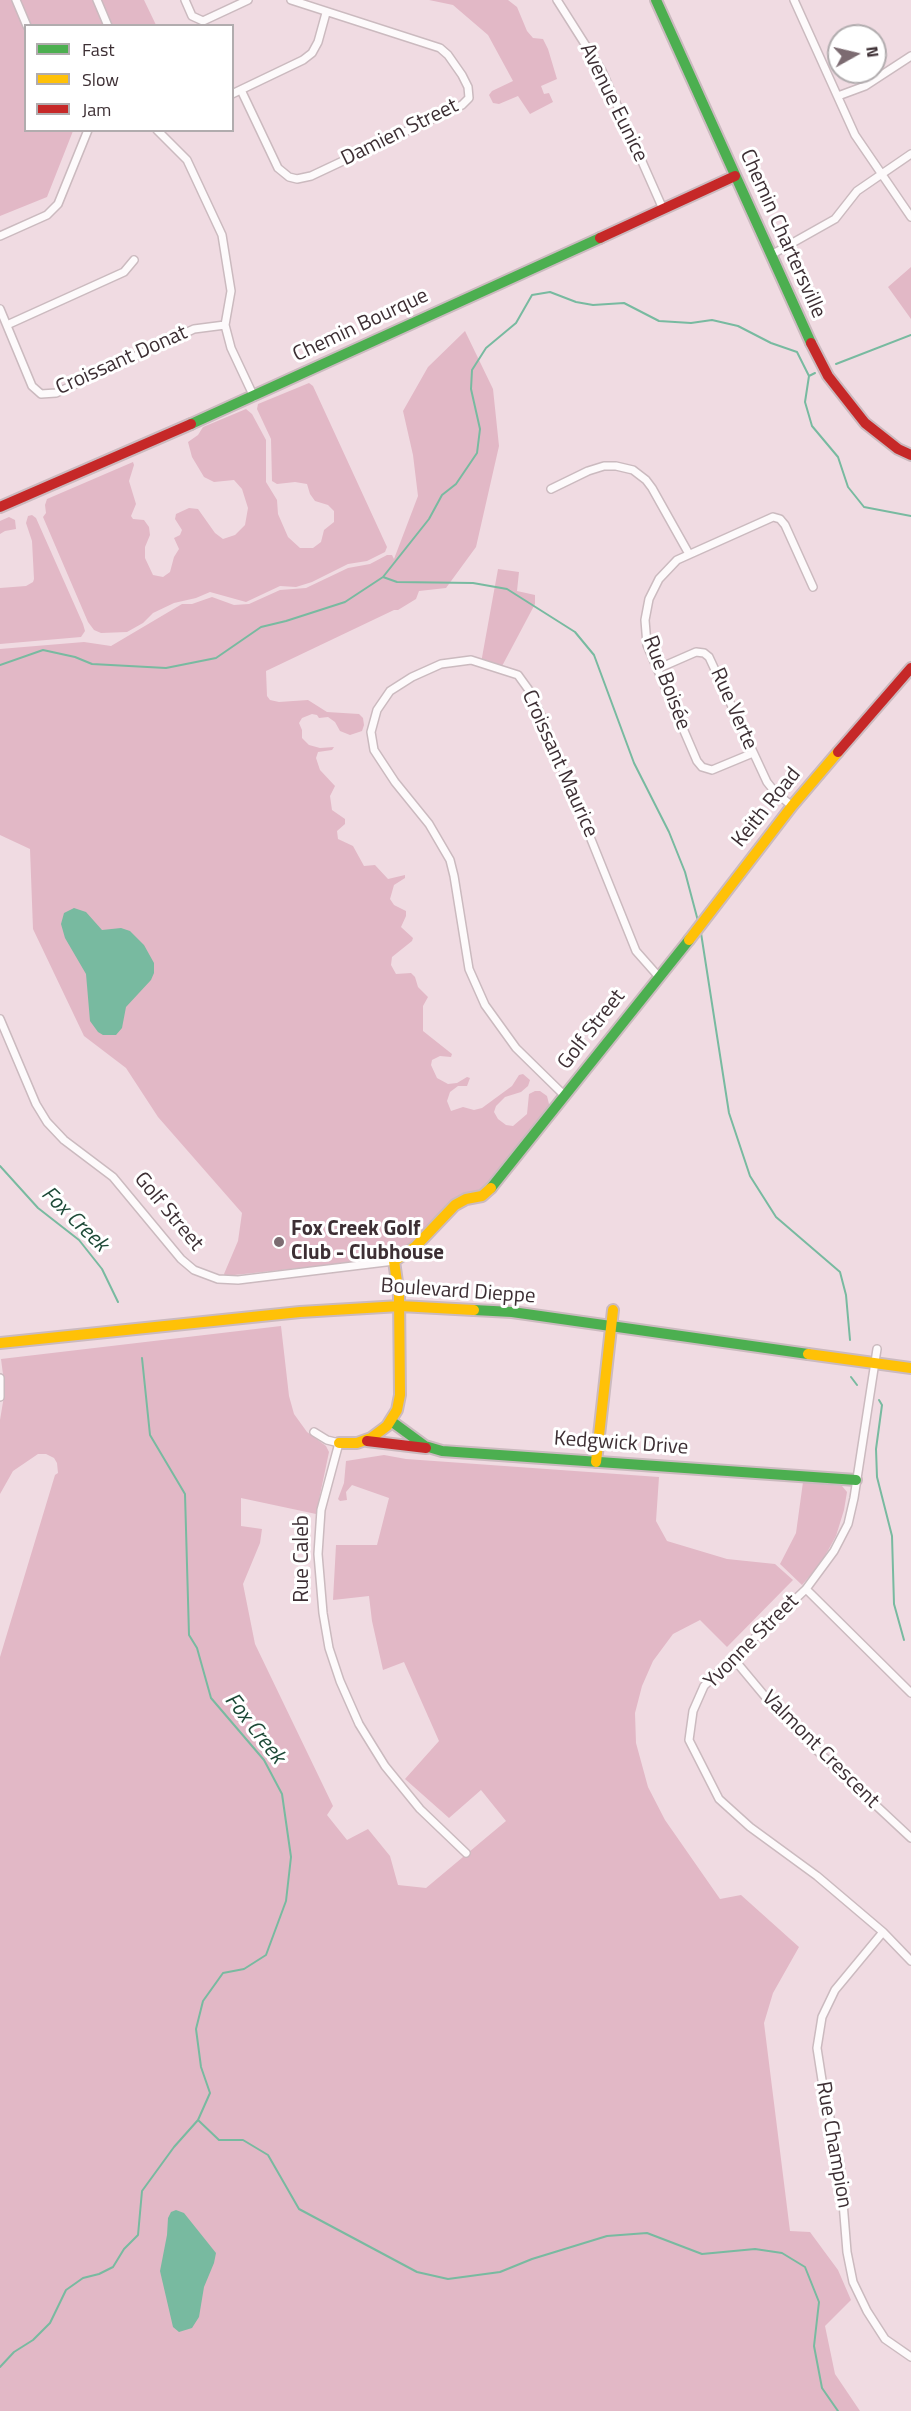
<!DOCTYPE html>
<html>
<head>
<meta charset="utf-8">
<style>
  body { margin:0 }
  #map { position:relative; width:911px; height:2411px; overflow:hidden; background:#f0dbe2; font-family:"Titillium Web",sans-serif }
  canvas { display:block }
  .legend { position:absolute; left:24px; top:24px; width:210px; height:108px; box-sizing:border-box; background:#fff; border:2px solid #b1acae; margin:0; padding:8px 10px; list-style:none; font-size:18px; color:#3d2f34 }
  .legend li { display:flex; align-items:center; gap:12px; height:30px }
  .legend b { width:30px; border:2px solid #b1acae }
  .north { position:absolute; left:827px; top:24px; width:60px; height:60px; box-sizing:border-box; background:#fff; border:2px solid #b1acae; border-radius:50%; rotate:82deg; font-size:16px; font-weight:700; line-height:24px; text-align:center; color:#3d2f34 }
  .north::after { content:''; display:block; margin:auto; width:21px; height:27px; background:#7c6b71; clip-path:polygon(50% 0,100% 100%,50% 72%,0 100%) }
</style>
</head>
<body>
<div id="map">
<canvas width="911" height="2411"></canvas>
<ul class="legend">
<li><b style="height:8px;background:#4caf50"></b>Fast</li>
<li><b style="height:8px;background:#ffc107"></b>Slow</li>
<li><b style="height:8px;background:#c62828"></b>Jam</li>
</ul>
<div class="north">N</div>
</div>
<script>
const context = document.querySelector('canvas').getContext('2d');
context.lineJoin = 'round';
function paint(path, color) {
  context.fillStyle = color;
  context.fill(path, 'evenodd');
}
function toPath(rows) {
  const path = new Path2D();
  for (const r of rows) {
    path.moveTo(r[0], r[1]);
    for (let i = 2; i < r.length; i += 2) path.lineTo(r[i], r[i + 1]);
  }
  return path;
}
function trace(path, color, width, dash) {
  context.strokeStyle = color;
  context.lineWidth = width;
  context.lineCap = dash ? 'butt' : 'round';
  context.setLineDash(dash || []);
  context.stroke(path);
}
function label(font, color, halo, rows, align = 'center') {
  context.font = font + ' "Titillium Web",sans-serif';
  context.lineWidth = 6;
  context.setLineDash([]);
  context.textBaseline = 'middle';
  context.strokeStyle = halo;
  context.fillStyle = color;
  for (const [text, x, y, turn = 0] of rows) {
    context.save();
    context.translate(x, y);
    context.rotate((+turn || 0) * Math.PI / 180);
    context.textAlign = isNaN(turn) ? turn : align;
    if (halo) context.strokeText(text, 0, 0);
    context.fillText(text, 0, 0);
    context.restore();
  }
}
paint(toPath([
  [0,0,144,0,156,25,26,26,26,130,73,131,47,197,0,216],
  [429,0,508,0,517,7,527,31,533,38,543,39,548,49,557,79,541,86,544,94,549,93,553,102,530,114,518,96,499,104,493,103,489,95,492,91,513,81,488,35,453,5],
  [911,267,911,319,888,287],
  [465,331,493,389,499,446,476,547,446,588,419,591,416,599,398,610,394,610,266,671,267,696,270,700,279,702,308,700,327,712,359,714,363,718,364,725,362,731,350,735,340,731,335,722,328,717,319,718,317,715,312,714,302,718,299,723,302,730,302,738,309,745,320,748,334,747,332,750,318,752,316,758,320,770,335,786,330,796,332,810,345,819,345,824,337,831,338,839,353,846,364,866,375,865,388,879,405,875,405,878,394,885,390,899,394,905,406,911,406,916,401,927,413,938,412,941,392,957,391,965,396,974,411,973,415,977,418,987,428,997,423,1006,423,1031,452,1054,451,1057,440,1056,432,1060,431,1065,437,1078,448,1084,457,1083,467,1077,470,1078,467,1086,458,1086,450,1092,447,1101,451,1111,463,1107,474,1110,482,1108,512,1086,519,1075,523,1074,530,1080,528,1086,521,1092,505,1097,496,1106,494,1112,498,1119,506,1125,513,1126,527,1114,529,1094,535,1091,540,1091,547,1096,550,1108,485,1187,402,1251,384,1259,225,1276,224,1274,238,1241,242,1213,158,1117,126,1068,84,1036,33,929,30,849,0,835,0,649,84,642,111,646,182,604,192,604,212,597,234,605,249,604,280,590,306,588,348,568,370,564,387,555,392,555,394,559,418,496,413,455,403,411,428,367],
  [309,383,313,386,387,547,385,552,367,561,348,564,312,582,296,587,280,586,246,602,210,592,196,598,174,603,153,613,143,623,127,632,101,633,94,630,88,622,43,517,46,513,45,505,47,499,133,462,134,465,129,481,136,504,131,516,133,519,144,520,149,527,150,535,145,547,145,558,153,575,163,577,170,572,174,557,179,549,174,538,180,535,182,530,175,519,176,514,189,508,198,509,215,533,223,539,235,535,245,525,248,508,242,489,234,480,214,482,204,477,192,457,188,442,198,435,203,427,246,409,252,414,266,440,266,482,277,500,278,514,288,537,300,548,313,548,321,542,324,530,334,522,334,511,328,505,315,501,310,494,307,484,295,482,277,484,272,481,271,439,257,409,258,404],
  [28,516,32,515,36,518,83,624,85,631,81,637,0,644,0,588,26,586,33,582,34,579,32,541,26,523],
  [9,517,15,520,16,529,5,531,0,534,0,521],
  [498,569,519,572,517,591,535,595,535,604,501,668,481,663],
  [281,1326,289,1396,294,1414,307,1432,326,1446,329,1452,316,1514,241,1498,241,1526,262,1529,260,1543,243,1584,255,1644,333,1806,327,1815,347,1840,368,1829,390,1856,398,1885,426,1888,506,1821,481,1790,449,1818,405,1779,439,1741,404,1662,383,1670,372,1621,369,1596,333,1600,336,1545,377,1545,389,1498,352,1485,346,1492,347,1500,340,1501,338,1499,344,1483,346,1461,384,1455,406,1459,659,1477,656,1521,667,1541,727,1559,775,1564,793,1580,727,1647,700,1620,673,1634,653,1661,642,1686,635,1713,636,1743,648,1787,665,1820,720,1899,741,1895,799,1947,773,1993,764,2023,790,2231,810,2232,838,2270,851,2300,825,2326,835,2374,860,2411,0,2411,0,1657,55,1475,58,1473,57,1463,54,1458,46,1454,38,1454,13,1471,0,1494,0,1420,5,1390,1,1359],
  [803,1482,842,1486,847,1492,844,1510,836,1536,821,1563,802,1585,780,1564,796,1533]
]), '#e2b8c6');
paint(toPath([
  [74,908,86,912,102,930,121,928,130,931,144,945,154,963,154,973,151,980,126,1007,122,1028,116,1035,103,1035,98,1032,90,1021,86,974,65,938,61,924,64,913],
  [176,2210,184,2213,216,2253,214,2263,204,2287,199,2317,192,2328,179,2332,173,2327,160,2271,167,2235,168,2218,171,2212]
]), '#78baa0');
trace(toPath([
  [836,364,911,335],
  [809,376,815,373],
  [383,577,397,582,473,583,507,589,575,632,594,655,634,763,669,832,685,872,698,921],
  [0,665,43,650,75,657,92,664,166,668,216,658,261,627,286,621,345,602,383,577,429,519,442,495,456,484,477,453,480,429,471,389,472,370,486,348,516,323,532,295,550,292,576,302,593,305,624,303,659,321,691,323,712,320,738,326,771,343,797,352,809,376,805,402,812,426,838,457,848,487,864,507,911,516],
  [701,933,729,1113,750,1176,776,1217,840,1272,846,1295,850,1340],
  [0,1166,38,1208,79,1240,102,1269,118,1302],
  [851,1377,857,1385],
  [879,1400,882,1405,876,1449,877,1477,892,1536,894,1604,904,1640],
  [198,2120,219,2140,243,2140,268,2155,299,2209,417,2272,448,2279,500,2272,532,2259,607,2236,647,2233,702,2254,755,2249,782,2253,805,2267,819,2302,814,2346,822,2388,838,2411],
  [0,2367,14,2352,33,2340,50,2323,66,2290,83,2278,99,2274,113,2267,124,2249,138,2235,142,2191,174,2147,198,2120,210,2093,201,2067,196,2029,203,2001,223,1973,244,1969,266,1955,286,1901,291,1857,282,1794,264,1760,211,1698,197,1648,189,1635,185,1494,150,1435,142,1358]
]), '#78baa0', 2);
const street = toPath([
  [16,0,27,26],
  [97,0,108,26],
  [185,0,192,16,203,21,248,0],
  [557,0,602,71,663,209],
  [794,0,855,135,911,217],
  [241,90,278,168,289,177,297,179,311,176,462,105,469,98,468,87,462,75,448,55,440,48,291,0],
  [232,94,303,60,312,53,318,42,326,13],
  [838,96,865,86,911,56],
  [157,130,187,160,222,235,231,291,225,325,231,348,254,397],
  [0,236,47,215,58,204,88,130],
  [771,255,835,219,857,191,911,154],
  [0,309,32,386,41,394,56,393,194,329,225,325],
  [7,325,124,272,134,260],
  [551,489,588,471,604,466,616,466,633,470,646,480,652,488,689,554],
  [657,669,696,652,704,653,709,657,767,782,775,792,792,806],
  [753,753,712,770,702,767,697,761,647,645,645,620,649,599,659,579,677,560,773,517,780,519,785,525,813,587],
  [0,1019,36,1104,47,1122,64,1140,113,1177,181,1259,194,1270,218,1279,238,1280,394,1261],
  [565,1096,516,1048,485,1005,469,969,454,876,450,860,429,824,395,782,374,750,371,732,377,710,390,691,412,677,441,664,471,660,518,675,531,693,543,720,636,951,659,977],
  [877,1349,854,1498,848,1524,834,1551,806,1589,704,1686,693,1711,689,1740,719,1799,750,1827,817,1876,883,1932,911,1961],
  [0,1378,0,1397],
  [314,1432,327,1440,339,1443,321,1510,318,1554,323,1613,329,1648,340,1681,359,1724,385,1766,420,1809,466,1853],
  [806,1589,911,1693],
  [733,1658,768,1700,809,1743,911,1838],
  [883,1932,835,1990,822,2017,817,2048,822,2080,840,2165,847,2252,853,2282,867,2311,885,2339,911,2357]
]);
const fast = toPath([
  [656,0,811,343],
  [191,424,600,238],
  [491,1188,689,940],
  [474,1310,512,1312,808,1354],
  [391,1421,425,1446,442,1451,856,1480]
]);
const slow = toPath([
  [689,940,792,806,838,752],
  [0,1343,300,1312,400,1306,474,1310],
  [808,1354,911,1368],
  [339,1443,357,1443,371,1438,387,1426,397,1410,400,1395,399,1296,394,1261,415,1247,455,1205,466,1199,482,1196,491,1188],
  [596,1462,613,1310]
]);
const jam = toPath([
  [600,238,735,176],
  [811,343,828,376,865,423,898,449,911,455],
  [0,507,191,424],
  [838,752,911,668],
  [367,1441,426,1448]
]);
trace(street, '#cbbabf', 10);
trace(fast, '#cbbabf', 14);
trace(slow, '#cbbabf', 14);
trace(jam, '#cbbabf', 14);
trace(street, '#fdfafb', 7);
trace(fast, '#4caf50', 10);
trace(slow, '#ffc107', 10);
trace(jam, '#c62828', 10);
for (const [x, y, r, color] of [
  [279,1242,6,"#7c6b71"]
]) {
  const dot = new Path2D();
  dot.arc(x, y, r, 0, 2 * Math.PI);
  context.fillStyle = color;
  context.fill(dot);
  trace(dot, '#fff', 2);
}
label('21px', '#3d2f34', '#fff', [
  ["Avenue Eunice",613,103,64],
  ["Damien Street",400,133,-26],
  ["Chemin Chartersville",782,234,66],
  ["Chemin Bourque",361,326,-25],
  ["Croissant Donat",122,361,-24],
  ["Rue Boisée",666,683,69],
  ["Rue Verte",733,709,66],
  ["Croissant Maurice",559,764,66],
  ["Keith Road",767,808,-51],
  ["Golf Street",592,1030,-52],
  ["Golf Street",168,1212,50],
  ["Boulevard Dieppe",458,1292,4],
  ["Kedgwick Drive",621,1444,4],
  ["Rue Caleb",303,1559,-90],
  ["Yvonne Street",752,1642,-45],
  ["Valmont Crescent",820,1750,45],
  ["Rue Champion",833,2145,80]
]);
label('bold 21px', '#3d2f34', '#fff', [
  ["Fox Creek Golf",291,1230],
  ["Club - Clubhouse",291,1254]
], 'left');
label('italic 22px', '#1d4937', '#fff', [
  ["Fox Creek",74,1220,44],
  ["Fox Creek",254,1729,52]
]);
</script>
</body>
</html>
